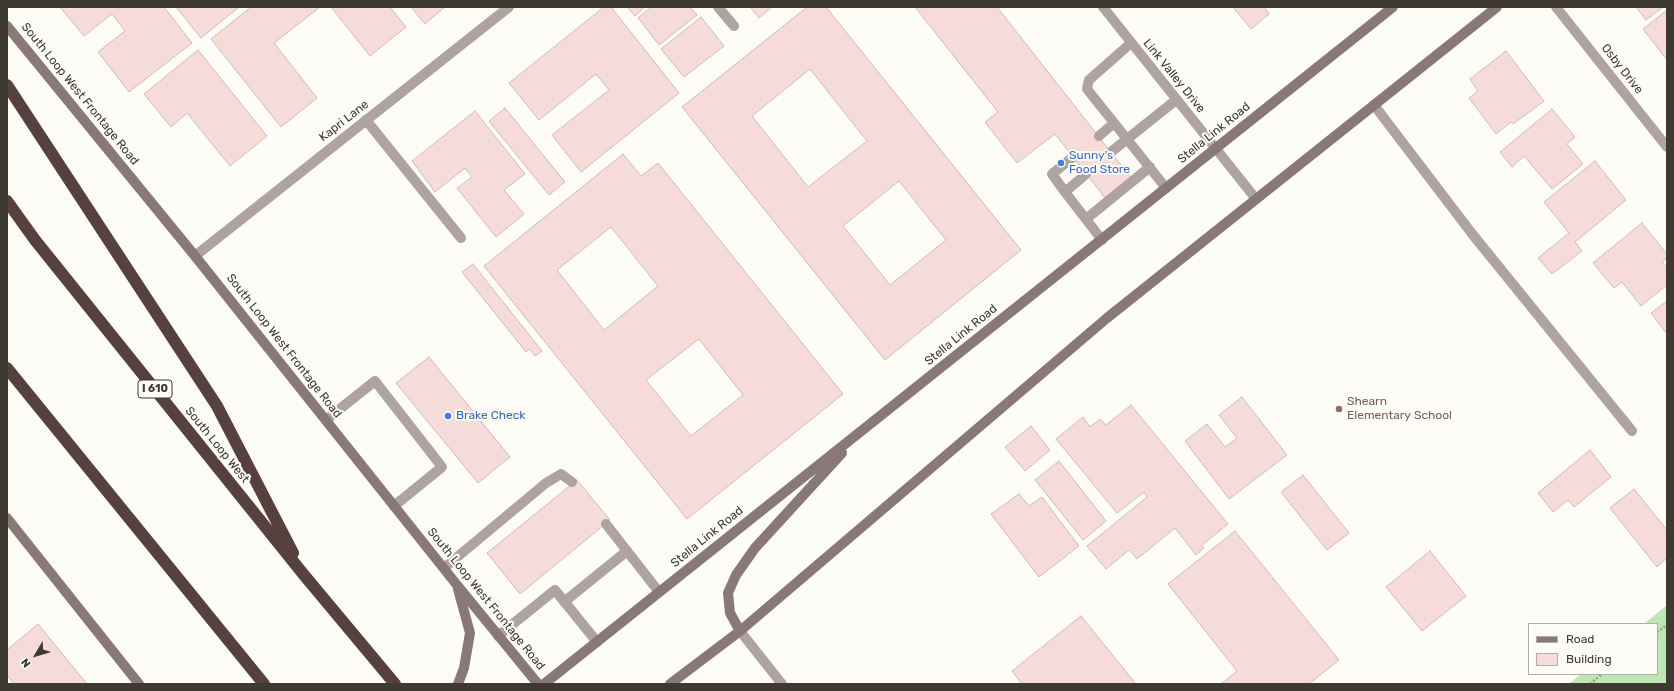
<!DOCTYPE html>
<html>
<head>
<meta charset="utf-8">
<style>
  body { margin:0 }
  #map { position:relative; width:1674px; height:691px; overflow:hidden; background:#fdfcf7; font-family:Rubik,sans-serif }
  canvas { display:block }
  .frame { position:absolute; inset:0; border:8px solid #3e3a32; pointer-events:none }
  .legend { position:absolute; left:1528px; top:623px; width:130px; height:52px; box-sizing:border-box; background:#fdfcf7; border:1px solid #b1aea8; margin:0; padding:5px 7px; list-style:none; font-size:12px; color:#3e3a32 }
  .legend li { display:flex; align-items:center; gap:8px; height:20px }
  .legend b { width:20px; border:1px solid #b1aea8 }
  .north { position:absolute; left:16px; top:635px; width:40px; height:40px; -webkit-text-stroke:3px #fdfcf7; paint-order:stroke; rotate:232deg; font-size:11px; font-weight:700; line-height:16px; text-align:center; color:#3e3a32 }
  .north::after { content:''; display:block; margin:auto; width:14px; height:18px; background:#3e3a32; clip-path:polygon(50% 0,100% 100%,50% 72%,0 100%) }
</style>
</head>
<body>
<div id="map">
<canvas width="1674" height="691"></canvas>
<div class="frame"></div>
<ul class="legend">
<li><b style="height:5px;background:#887876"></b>Road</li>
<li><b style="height:11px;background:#f6dcd8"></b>Building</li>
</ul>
<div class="north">N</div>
</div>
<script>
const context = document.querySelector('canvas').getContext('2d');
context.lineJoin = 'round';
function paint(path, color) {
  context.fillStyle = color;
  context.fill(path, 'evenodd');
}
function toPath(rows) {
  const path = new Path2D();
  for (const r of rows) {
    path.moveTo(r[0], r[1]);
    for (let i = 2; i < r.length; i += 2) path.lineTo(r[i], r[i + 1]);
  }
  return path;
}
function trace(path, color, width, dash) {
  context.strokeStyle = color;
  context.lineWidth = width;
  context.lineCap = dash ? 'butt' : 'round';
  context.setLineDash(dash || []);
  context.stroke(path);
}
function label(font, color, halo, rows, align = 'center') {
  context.font = font + ' Rubik,sans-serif';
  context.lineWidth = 4;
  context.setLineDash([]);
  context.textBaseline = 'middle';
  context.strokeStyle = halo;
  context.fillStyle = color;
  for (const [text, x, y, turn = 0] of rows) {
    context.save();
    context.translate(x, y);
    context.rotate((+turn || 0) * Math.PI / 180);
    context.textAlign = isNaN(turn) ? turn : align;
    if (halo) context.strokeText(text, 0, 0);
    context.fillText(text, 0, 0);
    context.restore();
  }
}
paint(toPath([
  [1667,605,1667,684,1569,684,1581,674,1657,674,1657,624,1644,624]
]), '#bde7b4');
const building = toPath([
  [60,7,164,7,192,43,129,92,98,52,125,31,112,14,84,36,60,7],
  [176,7,239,7,201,38,176,7],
  [251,7,320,7,274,43,317,98,281,127,211,39,251,7],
  [331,7,390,7,406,27,370,56,331,7],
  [411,7,445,7,425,24,411,7],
  [604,7,611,7,679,93,581,172,552,135,609,90,596,74,539,120,509,83,604,7],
  [627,7,645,7,635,16,627,7],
  [651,7,690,7,697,15,659,45,638,18,651,7],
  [750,7,772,7,759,18,750,7],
  [807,7,826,7,1021,250,885,360,682,107,807,7],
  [810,69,867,141,808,187,752,116,810,69],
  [899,181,946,240,890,285,843,226,899,181],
  [915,7,997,7,1132,179,1106,199,1055,134,1017,163,985,122,998,112,915,7],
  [1233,7,1264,7,1269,14,1251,29,1233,7],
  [1636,7,1663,7,1646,20,1636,7],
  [1667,10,1667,60,1643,29,1667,10],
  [701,17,724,46,684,77,661,49,701,17],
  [198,50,267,136,230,166,187,113,171,127,144,94,198,50],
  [1506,51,1544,101,1513,124,1511,122,1496,134,1469,98,1478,91,1470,79,1506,51],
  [505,108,565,182,549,195,489,121,505,108],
  [1552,109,1575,137,1567,144,1583,164,1552,189,1524,156,1512,167,1500,152,1552,109],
  [475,111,525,174,504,190,524,214,496,237,457,188,472,177,465,168,435,192,412,161,475,111],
  [623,154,641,176,658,163,843,394,687,519,484,266,623,154],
  [611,227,658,286,604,330,557,270,611,227],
  [699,339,743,395,691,436,646,380,699,339],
  [1595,161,1626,200,1575,242,1582,251,1552,274,1538,258,1569,233,1544,202,1595,161],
  [1642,223,1667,254,1667,258,1662,262,1667,268,1667,285,1641,306,1622,282,1614,288,1593,263,1642,223],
  [473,264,542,351,535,356,529,349,526,352,462,272,473,264],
  [1667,301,1667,334,1651,313,1667,301],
  [429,357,510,457,478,483,396,383,429,357],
  [1242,397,1287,455,1229,499,1185,441,1207,424,1225,447,1237,438,1219,415,1242,397],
  [1131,405,1228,524,1201,546,1204,548,1196,555,1175,528,1137,559,1129,550,1106,569,1087,546,1147,497,1144,492,1117,513,1056,439,1083,417,1090,427,1100,419,1106,425,1131,405],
  [1031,426,1050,450,1025,471,1005,447,1031,426],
  [1590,450,1611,477,1574,507,1568,500,1553,512,1538,493,1590,450],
  [1059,461,1106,521,1083,540,1035,480,1059,461],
  [1303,475,1349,533,1327,550,1281,492,1303,475],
  [577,480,610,520,520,594,487,553,577,480],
  [1634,489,1667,530,1667,558,1657,567,1610,508,1634,489],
  [1019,494,1029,506,1042,497,1079,546,1039,577,991,514,1019,494],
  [1235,531,1339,660,1309,684,1221,684,1237,671,1168,584,1235,531],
  [1430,551,1466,596,1422,631,1386,587,1430,551],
  [1081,616,1136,684,1022,684,1012,671,1081,616],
  [38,624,87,684,14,684,7,675,7,650,38,624]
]);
paint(building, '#f6dcd8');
trace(building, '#d3b9b5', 1);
trace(toPath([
  [1657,632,1667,625],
  [1590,684,1602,674]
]), '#999790', 2.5, [2, 2]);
trace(toPath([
  [718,7,734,26],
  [1131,43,1089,80,1087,89,1166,188],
  [1374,105,1473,235,1632,431],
  [366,120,461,238],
  [1099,136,1114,123],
  [1111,152,1176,100],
  [1086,174,1065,192,1102,240],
  [1065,192,1052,174,1073,157],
  [1086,219,1150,167],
  [326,420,375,381,442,467,394,506],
  [606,524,659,592],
  [444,568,546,483,561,474,572,482],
  [564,602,627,551],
  [498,636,555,590,597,642]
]), '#aea3a1', 10);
trace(toPath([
  [1103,7,1256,199],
  [1556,7,1667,147],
  [195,256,509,7],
  [740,631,782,684]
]), '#aea3a1', 10);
trace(toPath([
  [7,26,195,256,457,585,538,684],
  [7,518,139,684],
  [740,631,730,613,728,593,736,575,755,548,842,453],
  [458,684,464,668,470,633,458,589],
  [544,684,1393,7],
  [670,684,740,631,1107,318,1497,7]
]), '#887876', 10);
trace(toPath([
  [7,85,217,406,293,553],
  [7,201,35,240,304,575,395,684],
  [7,368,264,684]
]), '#56413f', 12);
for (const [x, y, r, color] of [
  [1061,163,4,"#3f7fe0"],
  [1339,409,4,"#8d6e63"],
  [448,416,4,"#3f7fe0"]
]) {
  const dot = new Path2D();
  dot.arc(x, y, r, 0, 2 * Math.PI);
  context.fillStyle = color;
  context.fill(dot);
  trace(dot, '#fdfcf7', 1.5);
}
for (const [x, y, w] of [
  [155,389,34]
]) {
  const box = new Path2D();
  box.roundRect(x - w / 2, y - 9, w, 18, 3);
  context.fillStyle = '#fdfcf7';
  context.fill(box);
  trace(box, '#3e3a32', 1);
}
label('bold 11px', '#3e3a32', null, [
  ["I 610",155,389]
]);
label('12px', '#3e3a32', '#fdfcf7', [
  ["Osby Drive",1622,69,52],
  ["Link Valley Drive",1174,76,51],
  ["South Loop West Frontage Road",80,94,51],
  ["Kapri Lane",344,121,-38],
  ["Stella Link Road",1214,133,-39],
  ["Stella Link Road",961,335,-39],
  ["South Loop West Frontage Road",284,346,52],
  ["South Loop West",217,445,51],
  ["Stella Link Road",707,537,-39],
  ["South Loop West Frontage Road",486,599,51]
]);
label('12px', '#366cbe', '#fdfcf7', [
  ["Sunny's",1069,156],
  ["Food Store",1069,170],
  ["Brake Check",456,416]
], 'left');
label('12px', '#785e54', '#fdfcf7', [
  ["Shearn",1347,402],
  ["Elementary School",1347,416]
], 'left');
</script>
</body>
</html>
